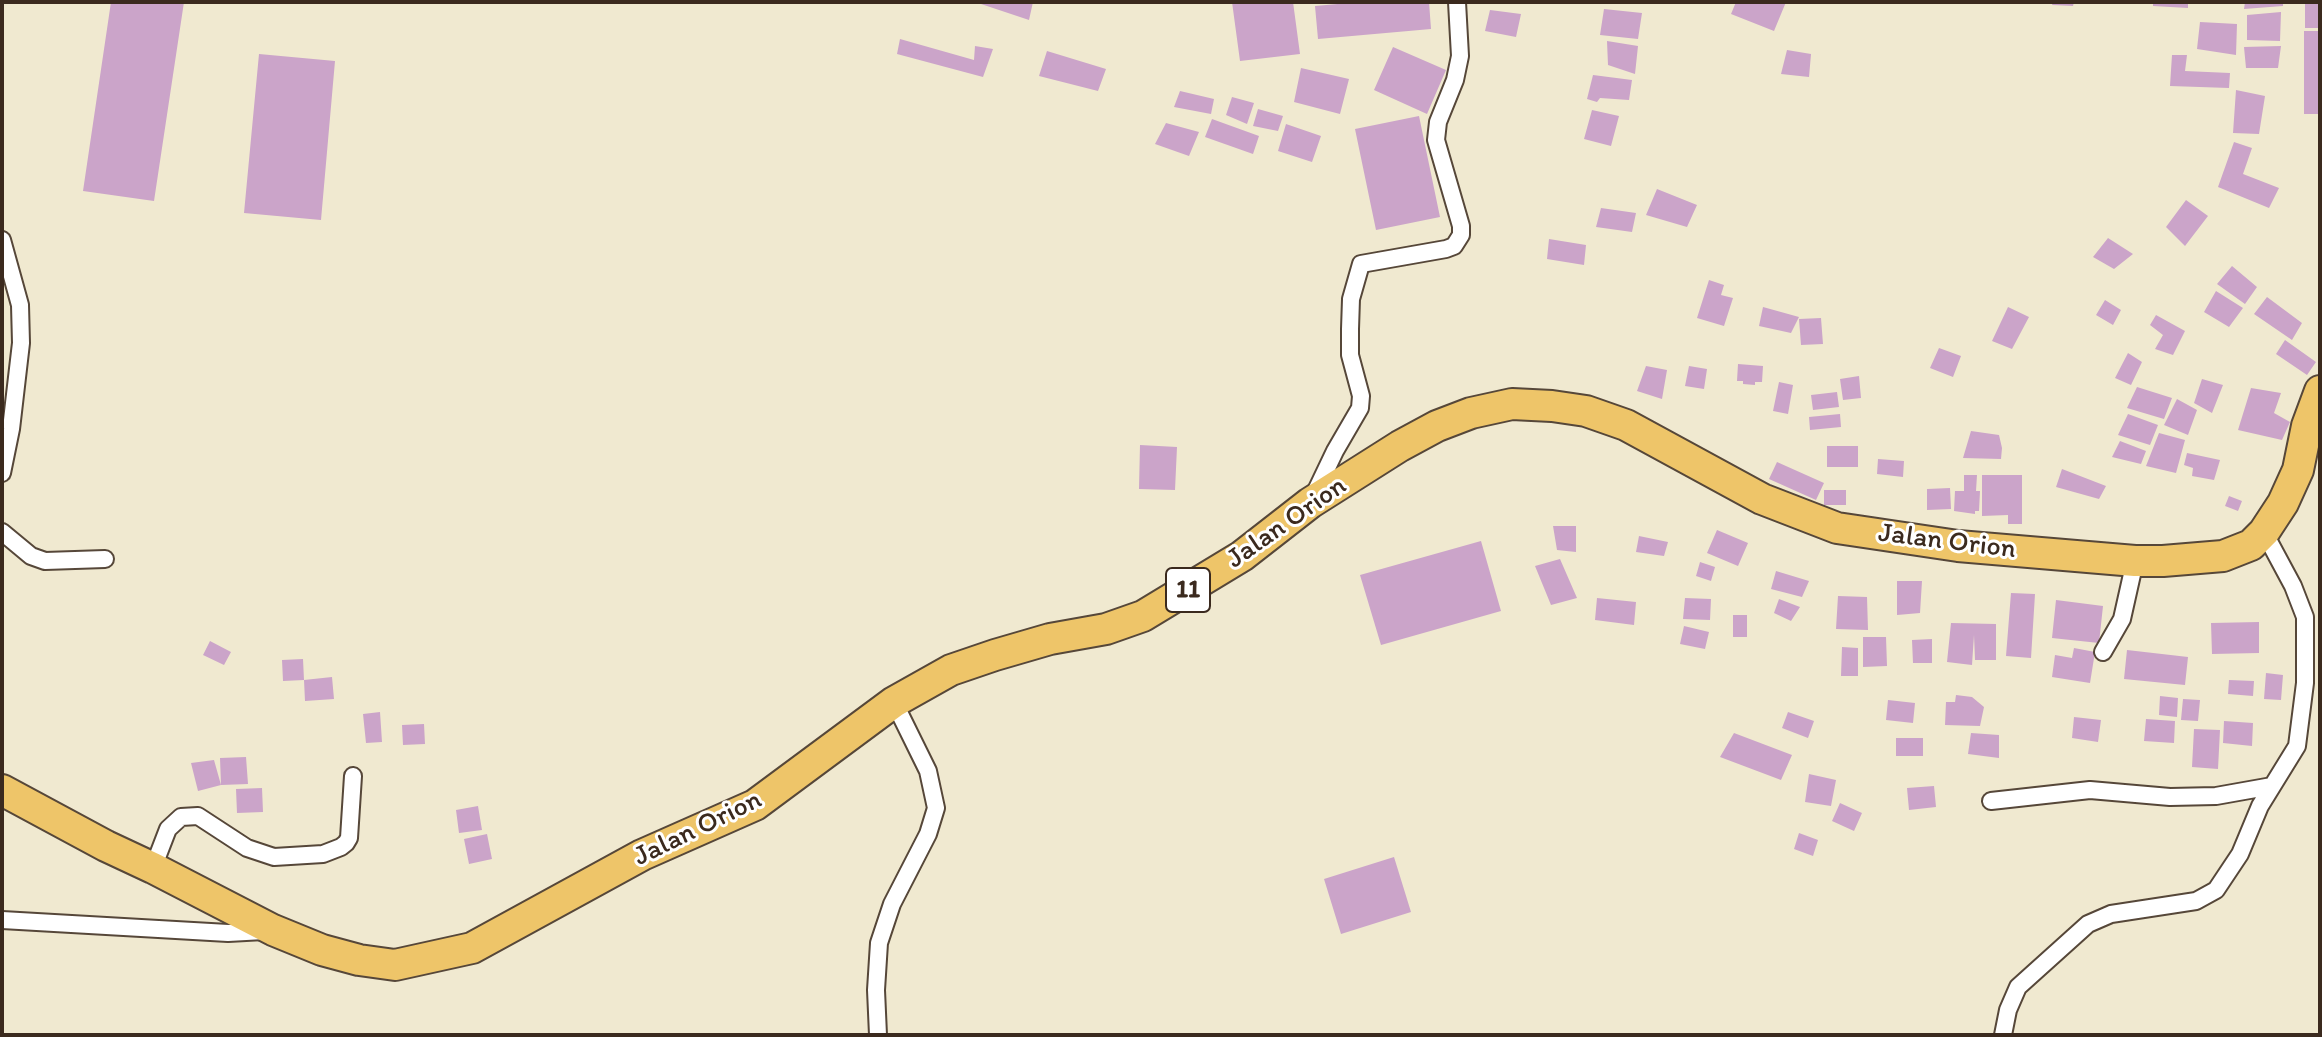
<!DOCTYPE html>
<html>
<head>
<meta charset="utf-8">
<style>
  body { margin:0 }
  #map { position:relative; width:2322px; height:1037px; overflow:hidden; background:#f0e9d0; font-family:Itim,sans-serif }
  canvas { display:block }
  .frame { position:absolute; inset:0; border:4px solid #3b2a1e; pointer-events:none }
</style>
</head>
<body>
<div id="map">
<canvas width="2322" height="1037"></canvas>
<div class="frame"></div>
</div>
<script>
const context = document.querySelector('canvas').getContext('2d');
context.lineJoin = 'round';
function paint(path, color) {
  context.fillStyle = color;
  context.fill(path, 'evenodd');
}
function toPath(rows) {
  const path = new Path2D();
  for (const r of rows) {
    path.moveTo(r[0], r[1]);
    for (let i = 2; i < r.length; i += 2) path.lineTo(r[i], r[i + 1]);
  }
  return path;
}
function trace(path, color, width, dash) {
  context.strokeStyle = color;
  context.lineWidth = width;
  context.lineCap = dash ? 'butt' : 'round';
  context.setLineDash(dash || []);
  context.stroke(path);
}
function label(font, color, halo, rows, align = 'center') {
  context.font = font + ' Itim,sans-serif';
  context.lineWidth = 6;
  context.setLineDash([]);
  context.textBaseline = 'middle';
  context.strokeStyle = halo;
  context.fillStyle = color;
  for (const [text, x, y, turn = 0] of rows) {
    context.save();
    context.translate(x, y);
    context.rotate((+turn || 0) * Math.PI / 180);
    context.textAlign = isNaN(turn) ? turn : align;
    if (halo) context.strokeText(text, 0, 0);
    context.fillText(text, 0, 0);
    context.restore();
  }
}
paint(toPath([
  [111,2,184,2,154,201,83,191],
  [975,2,1033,2,1029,20],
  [1232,2,1293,2,1300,54,1240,61],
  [1360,2,1429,2,1431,29,1318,39,1315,6],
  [1736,2,1786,2,1774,31,1731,14],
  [2053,2,2074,2,2073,6,2052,5],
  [2153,2,2188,2,2188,8,2153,6],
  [2245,2,2283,2,2283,6,2244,9],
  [2305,2,2320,2,2320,28,2305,28],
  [1604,9,1642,13,1638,39,1600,35],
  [1490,10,1521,14,1516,37,1485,31],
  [2281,12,2280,41,2247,40,2247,15],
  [2200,22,2237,24,2236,55,2197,49],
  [2304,31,2320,31,2320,114,2304,114],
  [900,39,974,60,975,46,993,49,983,77,897,54],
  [1607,41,1638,46,1635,74,1608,65],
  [2281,46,2278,68,2246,68,2244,47],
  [1393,47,1446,70,1427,114,1374,90],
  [1787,50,1811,54,1809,77,1781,74],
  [1047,51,1106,69,1098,91,1039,76],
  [259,54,335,61,321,220,244,213],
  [2172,55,2187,55,2185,71,2230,73,2229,88,2170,86],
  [1301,68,1349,79,1340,114,1294,102],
  [1593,75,1632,80,1629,100,1600,98,1597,102,1587,99],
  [2236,90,2265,96,2259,134,2233,133],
  [1180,91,1214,99,1211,114,1174,107],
  [1232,97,1254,103,1247,124,1226,115],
  [1258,109,1283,116,1278,131,1253,126],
  [1592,110,1619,116,1611,146,1584,139],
  [1419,116,1440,217,1376,230,1355,129],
  [1212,119,1259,136,1253,154,1205,137],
  [1166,123,1199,132,1189,156,1155,144],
  [1286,124,1321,136,1312,162,1278,151],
  [2234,142,2252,148,2243,174,2279,188,2269,208,2218,187],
  [1657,189,1697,205,1687,227,1646,215],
  [2186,200,2208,216,2185,246,2166,227],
  [1601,208,1636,213,1632,232,1596,227],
  [2108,238,2133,254,2114,269,2093,257],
  [1549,239,1586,245,1584,265,1547,259],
  [2232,266,2257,287,2245,304,2217,284],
  [1709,280,1724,285,1721,295,1733,298,1724,326,1697,318],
  [2216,291,2243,308,2229,327,2204,312],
  [2267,297,2302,323,2292,340,2254,314],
  [2105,300,2121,310,2113,325,2096,315],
  [1763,307,1799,317,1791,333,1759,326],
  [2008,307,2029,317,2012,349,1992,341],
  [2156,315,2185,331,2173,355,2155,349,2163,335,2150,325],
  [1821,318,1823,344,1801,345,1799,319],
  [2285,340,2316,362,2307,375,2276,354],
  [1939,348,1961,356,1953,377,1930,368],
  [2128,353,2142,362,2131,385,2115,378],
  [1738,364,1763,366,1762,382,1755,382,1755,385,1743,384,1743,381,1737,381],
  [1646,366,1667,370,1662,399,1637,391],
  [1689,366,1707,369,1704,389,1685,386],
  [1859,376,1861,398,1843,400,1840,379],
  [2202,379,2223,385,2212,413,2194,403],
  [1779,382,1793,385,1788,414,1773,411],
  [2137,387,2172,398,2164,419,2127,408],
  [2251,388,2281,393,2274,413,2290,422,2282,440,2238,430],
  [1837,392,1839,407,1813,410,1811,395],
  [2177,399,2197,410,2188,435,2164,425],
  [1840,414,1841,427,1810,430,1809,417],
  [2128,414,2158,425,2150,445,2118,435],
  [1971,431,1999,435,2002,448,2001,459,1963,458],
  [2159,433,2185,440,2176,473,2146,466],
  [2120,441,2146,451,2141,464,2112,457],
  [1140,445,1177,447,1175,490,1139,489],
  [1827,446,1858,446,1858,467,1827,467],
  [2187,453,2220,460,2214,480,2192,476,2193,468,2184,465],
  [1878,459,1904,461,1903,477,1877,474],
  [1777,462,1824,483,1816,500,1769,479],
  [2062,469,2106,486,2099,499,2056,487],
  [1964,475,1977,475,1976,491,1980,491,1979,511,1975,511,1975,514,1954,511,1955,491,1964,491],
  [1982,475,2022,475,2022,524,2008,524,2008,515,1982,516],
  [1950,488,1951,509,1927,510,1927,489],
  [1824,490,1846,490,1846,505,1824,505],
  [2229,496,2242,501,2238,511,2225,506],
  [1553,526,1576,526,1576,552,1557,550],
  [1717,530,1748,543,1738,566,1707,553],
  [1639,536,1668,542,1664,556,1636,552],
  [1481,541,1501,611,1381,645,1360,575],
  [1560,559,1577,598,1551,605,1535,566],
  [1700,562,1715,567,1711,581,1696,576],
  [1776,571,1809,581,1802,597,1771,589],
  [1897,581,1922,581,1920,613,1897,615],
  [2011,593,2035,594,2031,658,2006,656],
  [1838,596,1867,597,1868,630,1836,629],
  [1597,598,1636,602,1634,625,1595,620],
  [1685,598,1711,599,1710,620,1683,619],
  [1779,599,1800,607,1791,621,1774,613],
  [2056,600,2103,606,2099,643,2052,638],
  [1733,615,1747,615,1747,637,1733,637],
  [2259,622,2259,653,2212,654,2211,623],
  [1951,623,1996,624,1996,660,1975,660,1974,635,1972,665,1947,662],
  [1684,626,1709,632,1705,649,1680,644],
  [1863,637,1886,637,1887,666,1863,667],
  [1932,639,1932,663,1913,663,1912,640],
  [210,641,231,652,224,665,203,655],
  [1842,647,1858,648,1858,676,1841,676],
  [2074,648,2095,652,2090,683,2052,677,2055,655,2072,658],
  [2127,650,2188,657,2185,685,2124,679],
  [303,659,304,680,283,681,282,660],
  [2266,673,2283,675,2281,700,2264,699],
  [332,677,334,699,305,701,304,680],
  [2229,680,2254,681,2253,696,2228,694],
  [1956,695,1972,697,1984,707,1980,726,1945,725,1946,702,1955,702],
  [2160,696,2178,698,2177,717,2159,715],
  [2183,699,2200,700,2198,721,2181,720],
  [1888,700,1915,703,1913,723,1886,720],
  [380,712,382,742,366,743,363,714],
  [1788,712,1814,721,1808,738,1782,728],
  [2074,717,2101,720,2098,742,2072,738],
  [2146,719,2175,721,2174,743,2144,741],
  [2224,721,2253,723,2252,746,2223,743],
  [424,724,425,744,403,745,402,725],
  [2194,729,2220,730,2218,769,2192,767],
  [1734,733,1792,755,1781,780,1720,757],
  [1971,733,1999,735,1999,758,1968,754],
  [1896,738,1923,738,1923,756,1896,756],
  [246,757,248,784,221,785,220,758],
  [214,760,221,785,198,791,191,763],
  [1809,774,1836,780,1831,806,1805,802],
  [1934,786,1936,807,1909,810,1907,788],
  [262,788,263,812,237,813,236,789],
  [1840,803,1862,813,1854,831,1832,821],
  [478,806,482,830,459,833,456,810],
  [1799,833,1818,840,1813,856,1794,849],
  [487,834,492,859,469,864,464,839],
  [1394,857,1411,912,1341,934,1324,879]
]), '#cba4c9');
const street = toPath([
  [2,240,20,305,21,343,11,429,2,473],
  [1314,495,1335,451,1360,408,1361,396,1350,355,1350,329,1351,299,1361,264,1446,249,1454,246,1461,235,1461,226,1436,140,1438,122,1455,80,1460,56,1457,2],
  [2,532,31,556,45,561,105,559],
  [2103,652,2122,619,2135,561],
  [1991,801,2090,790,2170,797,2216,796,2272,786],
  [153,868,168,829,181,817,198,816,247,848,274,857,323,854,341,847,346,843,349,838,353,776],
  [2,920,228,933,264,931],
  [878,1035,876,990,879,943,892,904,928,834,936,808,928,771,894,702],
  [2003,1035,2008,1010,2018,987,2088,924,2111,914,2196,901,2216,890,2240,854,2260,806,2297,746,2305,683,2305,617,2293,586,2264,532]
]);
const highway = toPath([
  [2,790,106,846,153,868,273,930,322,950,359,960,395,965,472,948,642,855,755,805,894,702,951,670,995,655,1050,639,1106,629,1143,616,1242,556,1310,503,1400,446,1437,426,1471,413,1512,404,1552,406,1586,411,1626,425,1762,499,1837,528,1958,546,2135,561,2163,561,2223,556,2251,545,2264,532,2283,503,2298,470,2307,426,2320,391]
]);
trace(street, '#564739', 20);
trace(highway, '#564739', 34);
trace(street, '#fff', 16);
trace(highway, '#eec569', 30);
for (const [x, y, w] of [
  [1188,590,44]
]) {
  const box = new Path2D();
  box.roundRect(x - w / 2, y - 22, w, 44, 6);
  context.fillStyle = '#fff';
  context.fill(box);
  trace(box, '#3b2a1e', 2);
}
label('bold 26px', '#3b2a1e', null, [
  ["11",1188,590]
]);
label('28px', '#3b2a1e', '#fff', [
  ["Jalan Orion",1287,523,-35],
  ["Jalan Orion",1947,542,7],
  ["Jalan Orion",698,829,-26]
]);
</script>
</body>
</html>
